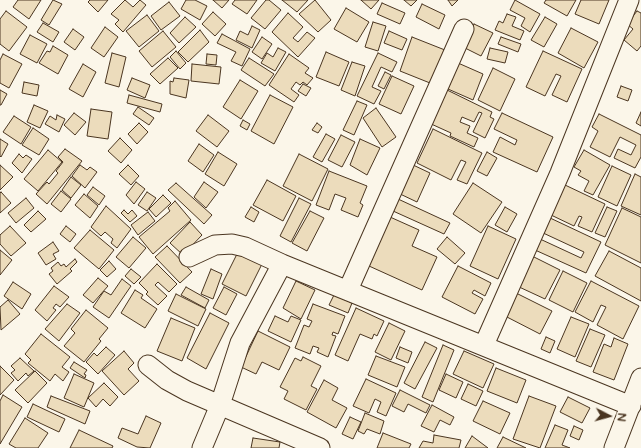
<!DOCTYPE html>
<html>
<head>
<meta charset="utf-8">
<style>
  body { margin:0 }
  #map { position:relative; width:641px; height:448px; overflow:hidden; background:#fbf6e9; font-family:"Varela Round",sans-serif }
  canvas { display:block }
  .north { position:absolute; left:589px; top:396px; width:40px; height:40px; -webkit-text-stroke:3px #fbf6e9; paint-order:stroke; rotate:96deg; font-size:11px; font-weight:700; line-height:16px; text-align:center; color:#4a3520 }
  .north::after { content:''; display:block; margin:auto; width:14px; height:18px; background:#4a3520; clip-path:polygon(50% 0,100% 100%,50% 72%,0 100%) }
</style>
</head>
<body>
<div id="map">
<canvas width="641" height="448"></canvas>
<div class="north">N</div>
</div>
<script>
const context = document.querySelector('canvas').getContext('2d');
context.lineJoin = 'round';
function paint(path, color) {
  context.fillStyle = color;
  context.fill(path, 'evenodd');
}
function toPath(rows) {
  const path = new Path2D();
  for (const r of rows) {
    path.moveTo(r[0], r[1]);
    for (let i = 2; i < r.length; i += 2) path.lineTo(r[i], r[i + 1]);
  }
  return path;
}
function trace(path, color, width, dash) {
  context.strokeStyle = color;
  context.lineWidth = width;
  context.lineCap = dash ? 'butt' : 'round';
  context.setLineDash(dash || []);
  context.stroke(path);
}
const building = toPath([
  [18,0,41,0,29,19,13,7,18,0],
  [53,0,62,4,49,25,41,20,53,0],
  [90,0,108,0,98,12,88,2,90,0],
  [125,0,133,7,140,0,146,5,123,32,115,24,119,20,111,14,125,0],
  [186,0,195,0,207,6,200,20,181,9,186,0],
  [213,0,229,0,222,8,213,0],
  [235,0,257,0,247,14,232,4,235,0],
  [266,0,269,0,281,10,265,29,251,18,266,0],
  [282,0,308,0,297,12,282,0],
  [315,0,331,20,318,32,299,14,315,0],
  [361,0,379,0,371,9,361,0],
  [404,0,417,0,411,6,404,0],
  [448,0,458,0,452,6,448,0],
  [515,0,540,14,530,32,521,26,525,18,510,10,515,0],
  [546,0,576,0,567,16,544,3,546,0],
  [581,0,609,0,599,24,575,14,581,0],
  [169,2,180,16,161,30,151,16,169,2],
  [382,3,405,13,400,24,377,14,382,3],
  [422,4,445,15,439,29,416,17,422,4],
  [346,8,369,22,357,42,334,29,346,8],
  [6,11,27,27,9,51,0,44,0,19,6,11],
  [637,11,641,13,641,46,637,51,624,40,633,29,627,24,637,11],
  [213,12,226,24,215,36,202,24,213,12],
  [288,13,303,27,293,38,298,42,307,32,315,38,298,57,272,32,288,13],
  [507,14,516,17,512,26,524,31,520,40,495,30,499,21,503,23,507,14],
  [147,15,159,31,139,47,126,31,147,15],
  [185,17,196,27,179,43,170,33,185,17],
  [545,17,557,24,544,47,531,40,545,17],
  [373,22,386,26,378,51,365,47,373,22],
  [43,23,59,32,53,42,37,32,43,23],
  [474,24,493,33,481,56,463,47,474,24],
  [252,26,260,30,252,48,236,40,240,31,248,35,252,26],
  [105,27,118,37,104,57,91,48,105,27],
  [571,28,598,42,584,68,558,53,571,28],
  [73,29,84,37,75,50,64,42,73,29],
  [200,30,209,42,188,62,178,52,200,30],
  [163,31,176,47,152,67,139,51,163,31],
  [389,31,407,39,402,50,384,43,389,31],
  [222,34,250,49,242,66,231,61,236,52,217,43,222,34],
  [30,35,47,44,37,63,20,54,30,35],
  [262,37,272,44,262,59,252,52,262,37],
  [412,37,450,52,435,85,400,71,412,37],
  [501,37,521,44,518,52,498,44,501,37],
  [53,46,68,55,58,74,39,63,47,51,50,52,53,46],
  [278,48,286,52,275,71,261,63,267,53,273,57,278,48],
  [490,48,508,52,505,63,487,59,490,48],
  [176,51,186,63,180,69,170,57,176,51],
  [543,51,582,69,567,102,552,95,561,76,556,74,545,96,526,87,543,51],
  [326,52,349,62,339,86,316,77,326,52],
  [112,53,126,57,119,87,105,83,112,53],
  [378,53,397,62,392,72,381,67,372,87,381,91,374,104,357,96,378,53],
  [3,54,22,64,9,88,0,83,0,60,3,54],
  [207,54,217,55,216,65,206,64,207,54],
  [289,54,309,68,305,73,313,78,307,85,303,82,300,85,296,82,291,89,299,95,294,102,269,85,289,54],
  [168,58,178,68,160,84,150,74,168,58],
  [249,58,274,74,265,86,241,70,249,58],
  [352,62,365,66,355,96,341,90,352,62],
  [458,63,483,74,473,100,448,89,458,63],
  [83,64,96,72,83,97,69,89,83,64],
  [192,64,221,67,219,84,191,81,192,64],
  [493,68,515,79,500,111,478,100,493,68],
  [385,72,391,75,384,89,378,86,385,72],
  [392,76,414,86,401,114,379,104,392,76],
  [132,78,150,85,145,98,127,90,132,78],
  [174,78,189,80,186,98,170,94,170,81,173,82,174,78],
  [240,80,258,91,241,119,223,107,240,80],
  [24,82,39,85,37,96,22,93,24,82],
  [303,84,311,88,306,96,298,91,303,84],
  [621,86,632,90,628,101,617,97,621,86],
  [445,89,492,112,490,117,494,119,485,138,473,132,482,113,479,112,474,122,462,117,460,122,470,126,467,133,478,138,474,147,450,136,451,133,429,123,445,89],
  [0,90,7,94,1,105,0,105,0,90],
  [129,95,162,104,160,112,127,103,129,95],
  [270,95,293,107,274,144,251,131,270,95],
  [357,101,367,105,354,135,343,130,357,101],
  [34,105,48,111,40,128,27,122,34,105],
  [138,107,154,118,149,125,133,114,138,107],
  [376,108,396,137,382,147,363,118,376,108],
  [91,109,112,112,108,139,87,136,91,109],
  [641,112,641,126,636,123,641,112],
  [74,113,86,122,75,135,64,125,74,113],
  [502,113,553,137,537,172,493,152,500,137,515,145,517,140,494,129,502,113],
  [599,114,641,135,641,157,635,168,614,158,618,149,631,155,636,145,620,137,610,157,590,147,598,131,592,127,599,114],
  [57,115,65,119,59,132,45,124,50,116,56,120,57,115],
  [208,115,229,131,217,147,196,131,208,115],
  [14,116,31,127,21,144,3,132,14,116],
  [243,120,250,124,247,130,240,126,243,120],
  [139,123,148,132,137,144,128,134,139,123],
  [317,123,322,127,318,133,312,130,317,123],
  [33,128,49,139,39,155,22,145,33,128],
  [433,129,482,153,467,184,457,180,466,162,461,160,451,180,417,163,433,129],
  [326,134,335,139,322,162,313,157,326,134],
  [341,135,355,142,342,167,328,160,341,135],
  [120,138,132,150,121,163,108,151,120,138],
  [0,139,8,144,1,157,0,156,0,139],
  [360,139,380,148,367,175,350,165,360,139],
  [199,144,214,155,203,172,188,161,199,144],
  [65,149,82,161,47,204,36,194,47,182,49,184,58,173,56,171,63,162,58,157,65,149],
  [48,150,62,162,38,191,24,179,48,150],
  [584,150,610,165,593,195,584,191,589,181,578,175,581,171,574,167,584,150],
  [218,152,237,164,224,186,205,174,218,152],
  [487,152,497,158,487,176,477,171,487,152],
  [19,154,23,158,26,155,32,159,22,173,12,163,19,154],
  [299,154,328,169,312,201,283,186,299,154],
  [411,164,430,173,417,202,398,193,411,164],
  [0,165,13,177,0,190,0,165],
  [80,165,87,170,90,167,97,172,85,188,72,176,80,165],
  [128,165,139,176,131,185,119,174,128,165],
  [612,166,631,175,617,206,598,197,612,166],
  [329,171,367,186,360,203,363,205,358,217,341,210,346,198,335,194,329,210,316,205,329,171],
  [635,174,641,177,641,215,621,206,635,174],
  [71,177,81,185,71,198,62,190,71,177],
  [267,180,296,196,283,221,253,205,267,180],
  [136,182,145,189,134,204,126,195,136,182],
  [204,182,218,192,206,208,194,197,204,182],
  [176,183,212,215,204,224,168,190,176,183],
  [473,183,502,202,481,233,453,214,473,183],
  [565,185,605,204,592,232,578,226,582,217,579,216,574,226,551,215,565,185],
  [93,187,105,196,99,205,87,195,93,187],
  [61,191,71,199,61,212,51,204,61,191],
  [1,192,11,203,0,213,0,193,1,192],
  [147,192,156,198,147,211,138,205,147,192],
  [84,194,98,206,90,218,75,205,84,194],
  [163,195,171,203,156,217,149,209,163,195],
  [26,198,34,208,16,223,8,213,26,198],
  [299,198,311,204,291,242,280,236,299,198],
  [398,199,450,223,444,234,393,211,398,199],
  [175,201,191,220,153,254,139,237,170,211,168,208,175,201],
  [106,206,131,229,117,248,111,243,113,239,105,232,101,236,91,227,106,206],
  [251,207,259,212,254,222,245,217,251,207],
  [505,207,517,214,507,232,495,225,505,207],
  [607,207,617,211,605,237,595,233,607,207],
  [622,208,641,217,641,263,605,245,622,208],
  [124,210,128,214,132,210,137,216,130,222,121,213,124,210],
  [38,211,46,219,31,232,24,225,38,211],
  [310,211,324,218,307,251,292,243,310,211],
  [148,212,155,221,138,235,131,225,148,212],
  [390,217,419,230,412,246,437,257,422,290,369,266,390,217],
  [548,217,601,242,586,273,535,250,540,239,581,258,584,252,541,232,548,217],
  [190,222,202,235,183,255,170,243,190,222],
  [10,226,26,243,11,256,0,244,0,235,10,226],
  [66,226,76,234,70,242,60,234,66,226],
  [488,226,516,239,498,279,470,266,488,226],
  [90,230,114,250,99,269,74,248,90,230],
  [133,237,146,248,129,268,116,257,133,237],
  [447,237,465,253,455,264,437,249,447,237],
  [53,242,59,251,53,254,56,259,46,265,38,253,53,242],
  [167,246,192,272,180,283,155,257,167,246],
  [0,250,12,260,0,275,0,250],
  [609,251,641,268,641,301,595,276,609,251],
  [238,252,262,264,246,296,222,284,238,252],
  [532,256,560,270,545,299,517,286,532,256],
  [75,259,77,262,70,269,72,271,57,284,49,274,53,271,51,268,58,262,61,266,64,264,66,267,75,259],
  [109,261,116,269,107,277,100,270,109,261],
  [157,264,177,284,169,292,158,282,155,285,167,296,158,305,146,294,148,292,139,283,157,264],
  [458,266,491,283,485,296,474,290,472,293,483,299,475,314,442,297,458,266],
  [131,269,141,277,134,284,125,276,131,269],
  [211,269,222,274,213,299,201,294,211,269],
  [563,271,587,283,573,312,549,300,563,271],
  [98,278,108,286,93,303,83,295,98,278],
  [122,279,131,286,109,318,93,307,104,291,111,295,122,279],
  [296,281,315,290,301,319,283,308,296,281],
  [591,281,639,306,623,339,597,325,606,307,601,305,593,322,575,312,591,281],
  [13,282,31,294,22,309,4,296,13,282],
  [54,286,69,297,60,307,56,304,53,308,56,310,47,321,35,310,54,286],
  [186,287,209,300,205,308,181,295,186,287],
  [224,287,237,294,226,315,213,308,224,287],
  [135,290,143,295,141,298,157,309,145,328,121,313,135,290],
  [516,293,552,311,540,334,505,316,516,293],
  [176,294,206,309,198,326,168,311,176,294],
  [334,295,352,303,348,313,329,305,334,295],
  [8,300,20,314,1,330,0,307,8,300],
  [67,304,80,313,59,341,45,329,67,304],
  [313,304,345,316,338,334,333,332,332,335,336,336,328,357,317,352,319,348,313,346,310,354,295,348,304,325,309,327,312,321,307,319,313,304],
  [356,308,384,321,377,336,374,334,372,339,360,334,348,361,335,355,356,308],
  [86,310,108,328,99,339,101,341,84,362,64,346,75,333,71,329,86,310],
  [210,313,229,323,206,369,187,358,210,313],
  [275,316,288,322,291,316,301,320,291,342,268,331,275,316],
  [571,317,589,324,575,357,557,349,571,317],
  [171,318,195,328,182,361,157,351,171,318],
  [389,323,405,331,391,360,375,352,389,323],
  [590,329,605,335,591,367,576,361,590,329],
  [258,331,290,347,279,370,262,362,256,374,241,367,258,331],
  [41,334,70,357,62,367,69,372,63,381,55,374,50,381,28,363,31,360,25,354,41,334],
  [546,337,555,341,550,353,541,349,546,337],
  [614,338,628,344,614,380,593,372,604,344,611,347,614,338],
  [425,342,437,348,415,389,404,383,425,342],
  [443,345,454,350,433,402,422,397,443,345],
  [106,347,115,355,98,374,86,362,94,353,97,356,106,347],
  [400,347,412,352,408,363,396,358,400,347],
  [124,351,134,363,128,369,139,381,124,395,102,371,124,351],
  [464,351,494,364,483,388,453,374,464,351],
  [376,356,405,367,397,387,368,375,376,356],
  [303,357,321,366,311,386,317,389,306,410,284,399,288,391,280,387,295,358,301,361,303,357],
  [20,358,34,371,28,376,26,373,18,381,11,373,15,370,11,366,20,358],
  [74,362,87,370,84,374,86,375,85,378,70,368,74,362],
  [0,366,14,380,0,395,0,366],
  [496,368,526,380,517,403,487,391,496,368],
  [35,371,47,383,28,403,15,390,35,371],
  [74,374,94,383,84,407,64,398,74,374],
  [446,374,463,382,456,398,439,390,446,374],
  [366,379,396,393,386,416,377,412,381,402,375,399,369,413,353,406,366,379],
  [324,380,338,388,332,400,347,408,336,428,307,412,324,380],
  [104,383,118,397,110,406,103,399,96,407,88,398,104,383],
  [468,384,483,391,476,406,461,399,468,384],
  [400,390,430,405,426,413,408,404,404,412,392,406,400,390],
  [3,395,22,407,0,444,0,401,3,395],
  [51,396,90,411,85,424,47,407,51,396],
  [529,396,556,406,540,448,513,439,529,396],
  [568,397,590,408,582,423,560,412,568,397],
  [483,401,510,413,500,434,473,421,483,401],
  [33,404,65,419,59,432,27,417,33,404],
  [432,405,454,417,450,425,440,420,434,432,421,426,432,405],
  [365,413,384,421,380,434,367,429,364,434,358,431,365,413],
  [146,416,161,423,150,448,137,447,118,438,122,428,138,434,146,416],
  [350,417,361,422,353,439,342,434,350,417],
  [25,418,48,433,38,448,16,448,9,444,25,418],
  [555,425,568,430,562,445,570,448,545,448,555,425],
  [574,426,583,430,579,440,570,436,574,426],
  [79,430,113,446,112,448,70,448,79,430],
  [383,433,411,444,409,448,377,448,383,433],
  [434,435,461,440,459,448,419,448,423,441,433,443,434,435],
  [472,436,488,448,465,448,472,436],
  [503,437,526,448,497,448,503,437],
  [253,438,280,442,279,448,251,448,253,438]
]);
paint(building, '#ecdcbc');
trace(building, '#4a3520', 1);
const minor = toPath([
  [189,257,215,245,232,244,245,247,282,264,631,406],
  [348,290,464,29],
  [484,345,560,173,629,0],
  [148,365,167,380,187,391,320,448],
  [202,448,220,405,240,343,282,264],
  [614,448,641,378]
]);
trace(minor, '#4a3520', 21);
trace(minor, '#fbf6e9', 19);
</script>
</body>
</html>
